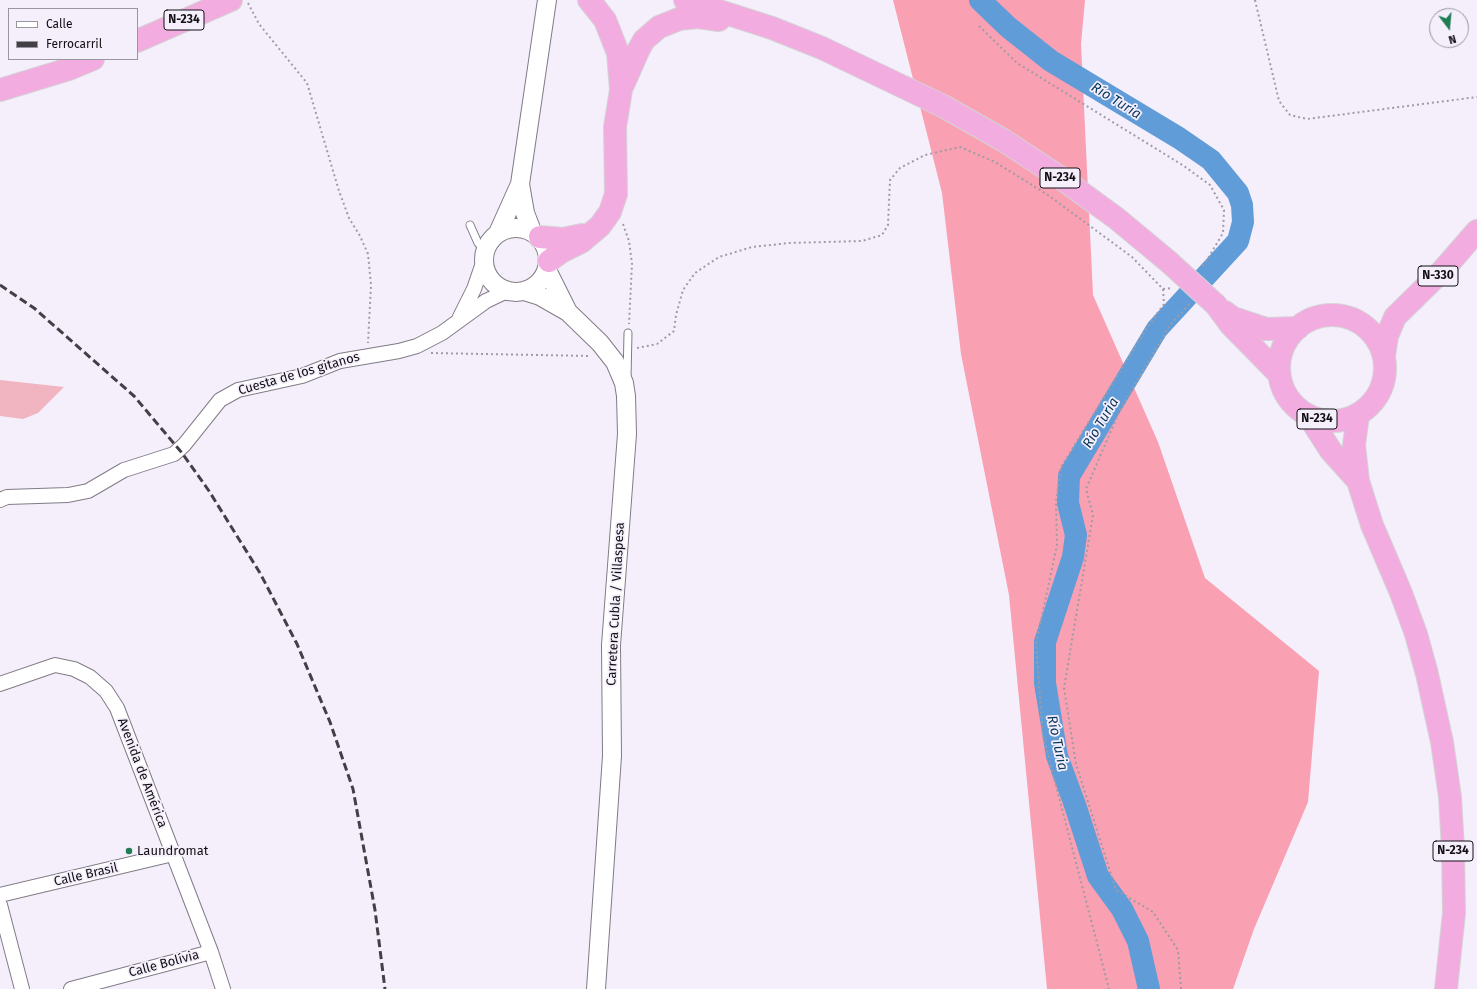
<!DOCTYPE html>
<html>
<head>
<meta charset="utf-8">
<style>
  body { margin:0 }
  #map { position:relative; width:1477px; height:989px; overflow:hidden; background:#f5effc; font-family:"Fira Sans",sans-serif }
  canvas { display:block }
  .legend { position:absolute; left:8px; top:8px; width:130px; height:52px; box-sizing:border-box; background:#f5effc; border:1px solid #9a969f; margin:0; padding:5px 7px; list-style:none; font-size:12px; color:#121014 }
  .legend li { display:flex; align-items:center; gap:8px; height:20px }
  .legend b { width:20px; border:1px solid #9a969f }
  .north { position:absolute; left:1429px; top:8px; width:40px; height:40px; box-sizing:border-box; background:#f5effc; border:1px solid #9a969f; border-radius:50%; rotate:164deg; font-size:11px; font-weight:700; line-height:16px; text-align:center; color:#121014 }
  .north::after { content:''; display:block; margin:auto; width:14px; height:18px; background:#1e7d54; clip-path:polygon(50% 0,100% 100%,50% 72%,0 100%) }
</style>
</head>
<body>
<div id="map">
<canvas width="1477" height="989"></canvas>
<ul class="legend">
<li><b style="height:5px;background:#fff"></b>Calle</li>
<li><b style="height:5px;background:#423f45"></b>Ferrocarril</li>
</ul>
<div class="north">N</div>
</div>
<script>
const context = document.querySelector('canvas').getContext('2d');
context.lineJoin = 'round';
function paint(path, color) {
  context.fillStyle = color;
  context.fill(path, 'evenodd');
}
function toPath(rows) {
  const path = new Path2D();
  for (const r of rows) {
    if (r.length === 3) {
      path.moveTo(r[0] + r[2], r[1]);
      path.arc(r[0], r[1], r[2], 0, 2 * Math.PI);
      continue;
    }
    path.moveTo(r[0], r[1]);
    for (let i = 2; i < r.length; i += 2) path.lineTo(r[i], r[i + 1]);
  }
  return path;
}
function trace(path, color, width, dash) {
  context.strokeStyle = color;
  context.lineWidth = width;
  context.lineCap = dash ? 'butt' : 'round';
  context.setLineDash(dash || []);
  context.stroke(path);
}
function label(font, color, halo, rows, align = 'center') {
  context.font = font + ' "Fira Sans",sans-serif';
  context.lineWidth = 3.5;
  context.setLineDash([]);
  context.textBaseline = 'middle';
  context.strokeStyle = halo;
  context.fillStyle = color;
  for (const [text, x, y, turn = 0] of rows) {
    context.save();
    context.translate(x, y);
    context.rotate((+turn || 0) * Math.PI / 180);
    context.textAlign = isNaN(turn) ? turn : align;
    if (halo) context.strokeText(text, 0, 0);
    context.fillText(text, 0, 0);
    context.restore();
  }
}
paint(toPath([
  [0,380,64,387,38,413,23,419,0,416]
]), '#f0b5c0');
paint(toPath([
  [893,0,1085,0,1081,44,1093,295,1158,442,1205,578,1319,671,1308,802,1254,929,1233,989,1047,989,1009,595,961,354,942,193]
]), '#f9a0b2');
trace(toPath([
  [980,0,1008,27,1051,61,1179,138,1211,160,1238,193,1242,205,1243,222,1238,241,1157,329,1069,476,1068,503,1076,535,1073,557,1045,642,1045,683,1057,756,1075,805,1098,876,1122,909,1138,941,1149,989]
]), '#609dd8', 22);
const service = toPath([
  [470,225,478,243,485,251],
  [627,378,628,333]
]);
const minor = toPath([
  [460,317,474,289,484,260],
  [0,500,7,497,68,495,88,491,124,470,174,454,184,445,220,400,238,390,302,376,340,361,399,351,417,346,442,333,486,301,507,291],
  [0,684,55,665,74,669,90,677,106,691,117,708,211,952,223,989],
  [0,895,173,854],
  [0,905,22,989],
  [71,989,211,952]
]);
const tertiary = toPath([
  [520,184,525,213,532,231],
  [516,260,32],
  [498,233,520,184,547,0],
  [547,270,568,312],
  [524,291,540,296,568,312,600,343,615,362,624,383,626,396,627,434,611,645,612,756,596,989]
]);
const trunk = toPath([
  [685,0,772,28,822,48,943,106,1003,140,1061,178,1116,218,1169,262],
  [137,41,231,0],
  [623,85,639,49,644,40,659,27,679,19,698,17,719,20],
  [0,90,69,69,93,59],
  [540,237,563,239,582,235],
  [549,261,561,252,581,242,600,226,610,212,616,194,615,127,621,90,618,53,605,20,589,0],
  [1216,305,1230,324,1279,374],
  [1225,312,1233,318,1266,329,1298,328],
  [1332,368,53],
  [1384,356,1387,336,1395,317,1443,270,1477,231],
  [1308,415,1331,451,1358,481],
  [1358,415,1354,445,1358,481,1372,525,1401,593,1416,634,1427,674,1442,742,1450,797,1453,849,1454,913,1446,989]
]);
trace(service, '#817b86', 9);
trace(minor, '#817b86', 16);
trace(tertiary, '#817b86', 20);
trace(trunk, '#d4d4d5', 24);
trace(toPath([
  [1255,0,1279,101,1290,115,1307,119,1477,97],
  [248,3,259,24,307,83,339,191,349,218,360,236,368,254,371,285,368,343],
  [979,26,1017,63,1184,166,1210,185,1224,210,1223,233,1207,260,1200,268],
  [623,224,629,241,632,264,629,324],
  [1163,289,1172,288],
  [637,348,657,344,674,331,676,315,683,290,695,273,719,257,752,247,789,243,862,241,882,235,888,225,890,180,900,168,925,155,960,147,995,162,1048,195,1132,257,1163,289,1164,304,1146,329,1061,467,1056,502,1057,545,1036,644,1043,736,1109,989],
  [431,353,591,356],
  [1181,989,1178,950,1153,912,1116,890,1076,764,1064,688,1093,515,1086,489,1120,410,1170,325,1190,303]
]), '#9f9ba4', 2, [2, 3]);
trace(service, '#fff', 7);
trace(minor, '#fff', 14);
trace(tertiary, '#fff', 18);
trace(trunk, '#f2ace0', 22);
trace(toPath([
  [0,285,34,308,134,396,182,453,209,491,260,573,297,644,330,722,353,789,375,910,385,989]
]), '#423f45', 3, [8, 4]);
const trunkBridge = toPath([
  [1169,262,1216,305]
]);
trace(trunkBridge, '#d4d4d5', 24, []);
trace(trunkBridge, '#f2ace0', 22);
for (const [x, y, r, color] of [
  [129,851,4,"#1e7d54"]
]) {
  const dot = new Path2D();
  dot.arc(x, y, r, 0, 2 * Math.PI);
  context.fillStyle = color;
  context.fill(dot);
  trace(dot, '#f5effc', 1.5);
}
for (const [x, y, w] of [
  [184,20,40],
  [1060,178,40],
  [1438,276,40],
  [1317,419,40],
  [1453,851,40]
]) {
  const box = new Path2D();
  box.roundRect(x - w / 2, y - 10, w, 20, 3);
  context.fillStyle = '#f5effc';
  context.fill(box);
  trace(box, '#121014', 1);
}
label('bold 12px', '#121014', null, [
  ["N-234",184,20],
  ["N-234",1060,178],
  ["N-330",1438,276],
  ["N-234",1317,419],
  ["N-234",1453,851]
]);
label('13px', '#121014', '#f5effc', [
  ["Cuesta de los gitanos",299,374,-16],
  ["Carretera Cubla / Villaspesa",616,604,-87],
  ["Avenida de América",142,773,69],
  ["Calle Brasil",86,875,-13],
  ["Calle Bolívia",164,964,-15]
]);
label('13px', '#121014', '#f5effc', [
  ["Laundromat",137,851]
], 'left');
label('italic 14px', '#06365c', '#f5effc', [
  ["Río Turia",1116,101,32],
  ["Río Turia",1101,423,-59],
  ["Río Turia",1057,743,78]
]);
</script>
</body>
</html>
